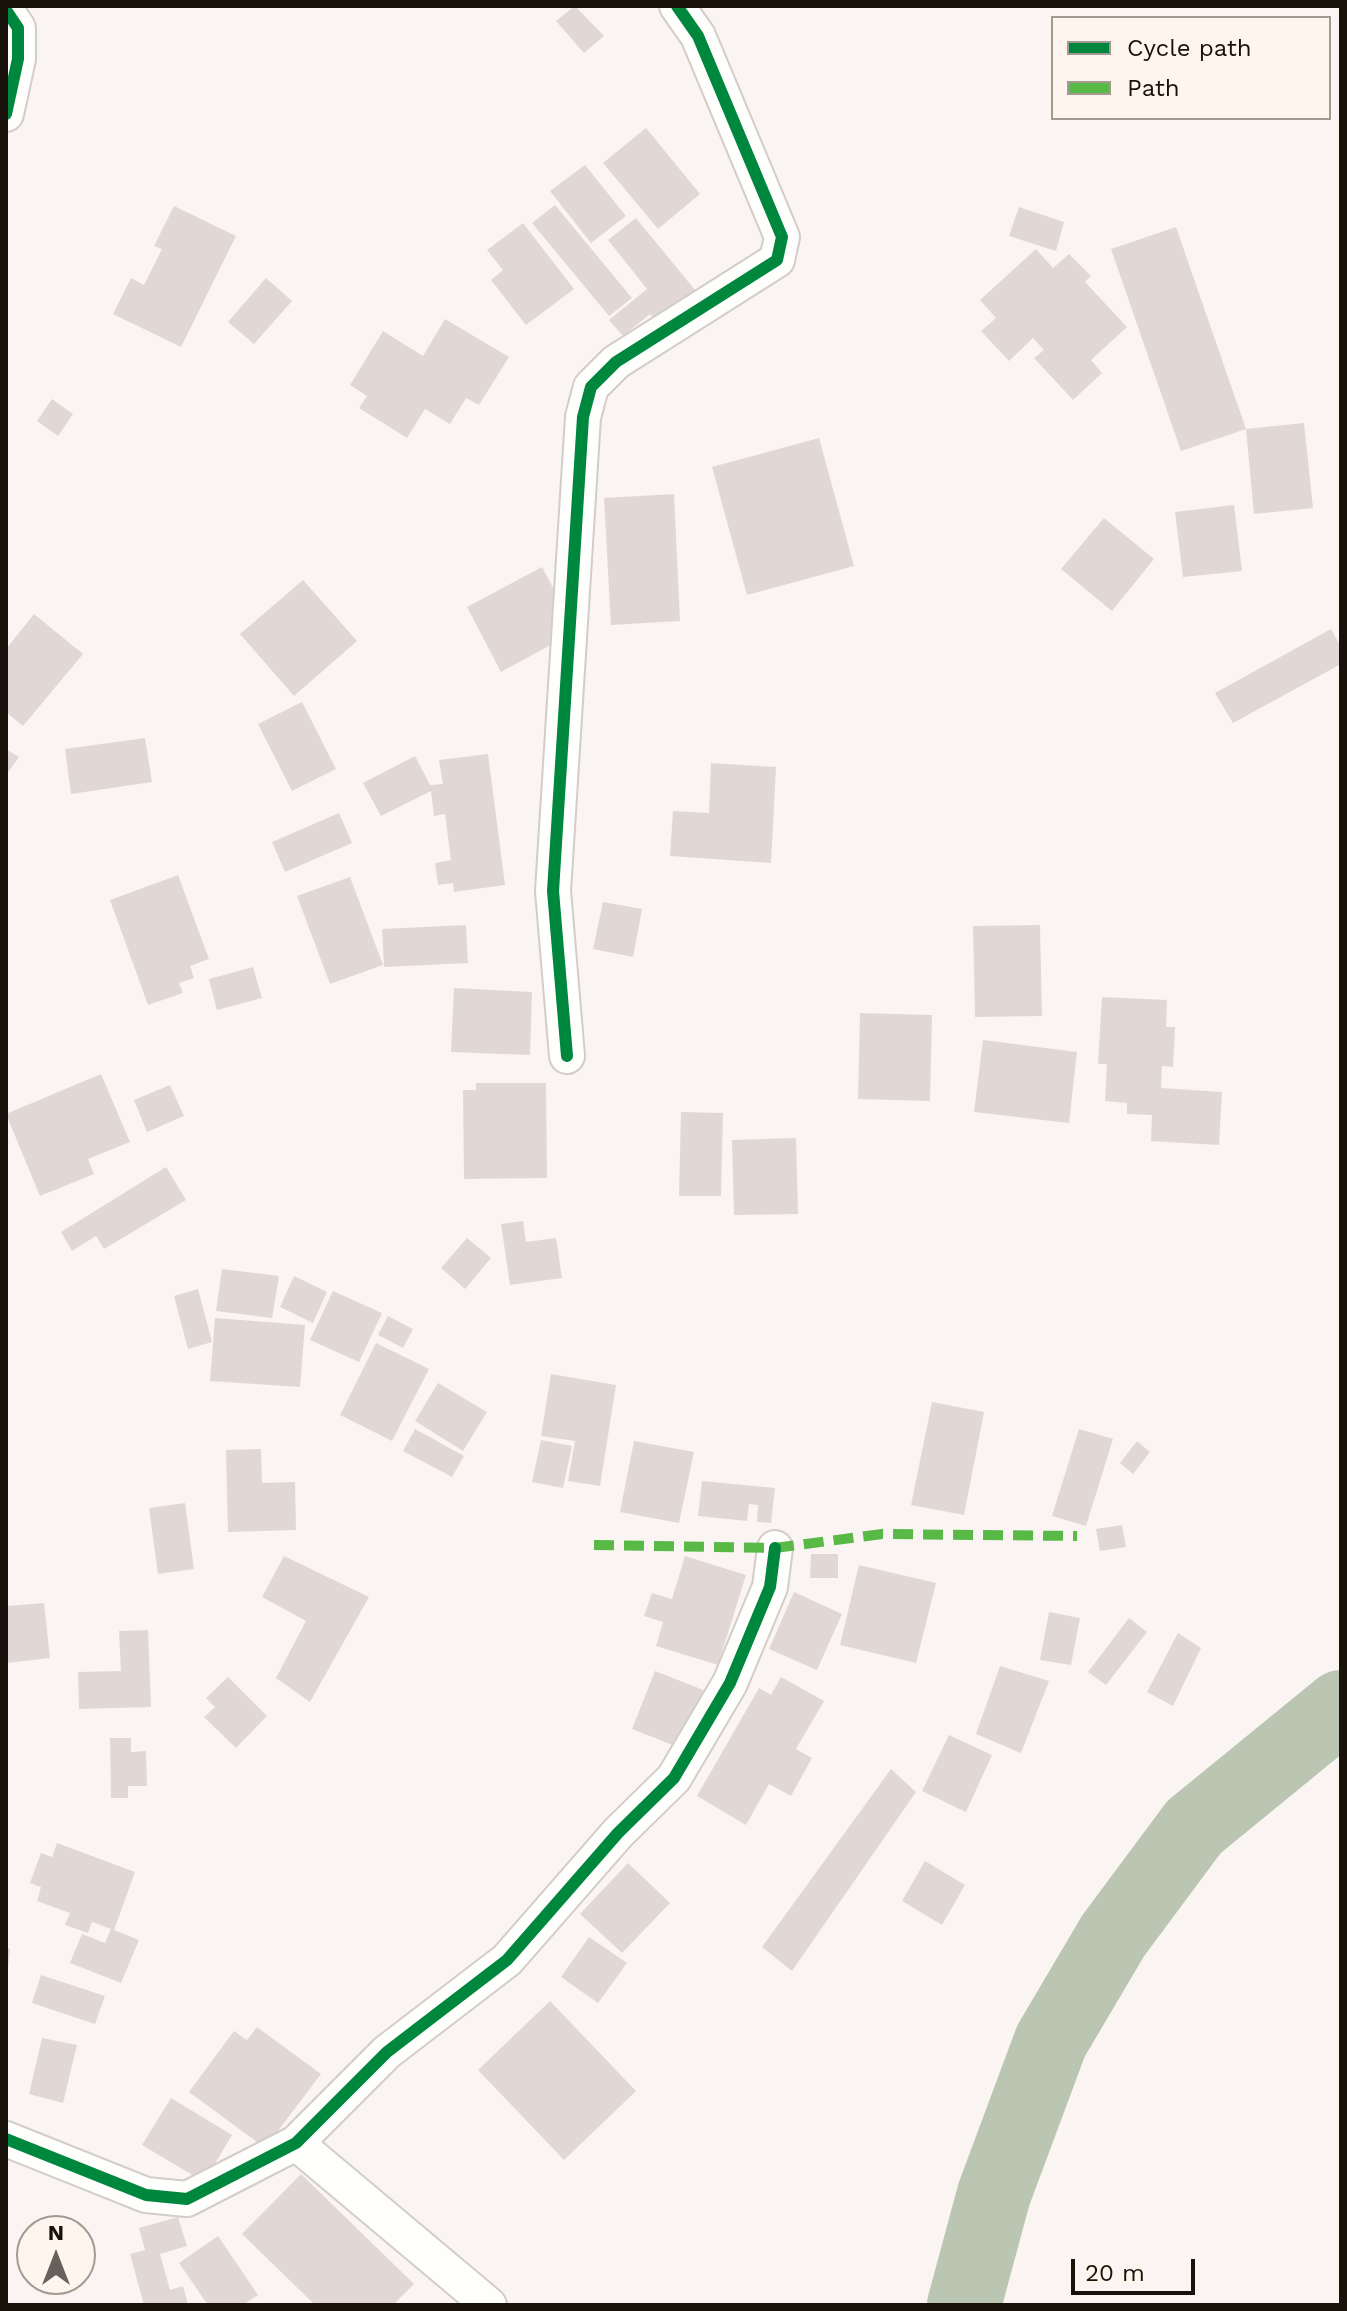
<!DOCTYPE html>
<html>
<head>
<meta charset="utf-8">
<style>
  body { margin:0 }
  #map { position:relative; width:1347px; height:2311px; overflow:hidden; background:#faf5f2; font-family:"Work Sans",sans-serif }
  canvas { display:block }
  .frame { position:absolute; inset:0; border:8px solid #18120b; pointer-events:none }
  .legend { position:absolute; left:1051px; top:16px; width:280px; height:104px; box-sizing:border-box; background:#fdf5ee; border:2px solid #a19a93; margin:0; padding:10px 14px; list-style:none; font-size:24px; color:#18120b }
  .legend li { display:flex; align-items:center; gap:16px; height:40px }
  .legend b { width:40px; border:2px solid #a19a93 }
  .north { position:absolute; left:16px; top:2215px; width:80px; height:80px; box-sizing:border-box; background:#fdf5ee; border:2px solid #a19a93; border-radius:50%; rotate:0deg; font-size:22px; font-weight:700; line-height:32px; text-align:center; color:#18120b }
  .north::after { content:''; display:block; margin:auto; width:28px; height:36px; background:#67615c; clip-path:polygon(50% 0,100% 100%,50% 72%,0 100%) }
  .scale { position:absolute; left:1071px; top:2259px; width:124px; height:36px; box-sizing:border-box; border:4px solid #18120b; border-top:0; padding-left:10px; font-size:24px; line-height:28px; white-space:nowrap; color:#18120b; -webkit-text-stroke:6px #fdf5ee; paint-order:stroke }
</style>
</head>
<body>
<div id="map">
<canvas width="1347" height="2311"></canvas>
<div class="frame"></div>
<ul class="legend">
<li><b style="height:10px;background:#00873e"></b>Cycle path</li>
<li><b style="height:10px;background:#58b947"></b>Path</li>
</ul>
<div class="north">N</div>
<div class="scale">20 m</div>
</div>
<script>
const context = document.querySelector('canvas').getContext('2d');
context.lineJoin = 'round';
function toPath(rows) {
  const path = new Path2D();
  for (const r of rows) {
    path.moveTo(r[0], r[1]);
    for (let i = 2; i < r.length; i += 2) path.lineTo(r[i], r[i + 1]);
  }
  return path;
}
function trace(path, color, width, dash) {
  context.strokeStyle = color;
  context.lineWidth = width;
  context.lineCap = dash ? 'butt' : 'round';
  context.setLineDash(dash || []);
  context.stroke(path);
}
function paint(path, color) {
  context.fillStyle = color;
  context.fill(path, 'evenodd');
}
trace(toPath([
  [964,2305,994,2194,1051,2041,1113,1936,1194,1827,1341,1707]
]), '#bac5b2', 74);
paint(toPath([
  [575,6,604,36,584,53,556,21],
  [646,128,700,194,658,229,603,163],
  [585,165,626,216,591,243,550,191],
  [555,205,632,298,609,316,532,223],
  [174,206,236,236,181,347,113,314,131,278,144,285,162,249,154,246],
  [1019,207,1064,222,1056,251,1009,236],
  [636,218,695,290,656,322,650,314,623,336,609,320,647,289,608,240],
  [523,223,574,289,526,325,491,280,503,270,487,250],
  [1176,227,1246,429,1181,451,1111,249],
  [1036,249,1053,268,1069,254,1091,276,1085,282,1127,327,1091,360,1102,373,1073,400,1034,358,1044,350,1033,338,1009,361,981,331,996,318,980,300],
  [266,278,292,301,254,344,228,322],
  [445,319,509,357,479,405,466,398,450,424,425,409,407,438,359,408,367,396,350,385,383,331,423,356],
  [52,399,73,414,58,436,37,421],
  [1304,423,1313,508,1254,514,1246,429],
  [819,438,854,566,747,595,712,467],
  [674,494,680,621,611,625,604,498],
  [1234,505,1242,571,1183,577,1175,512],
  [1104,518,1154,559,1112,611,1061,569],
  [542,567,576,631,501,672,467,607],
  [303,580,357,641,294,696,240,634],
  [34,614,83,654,23,726,6,712,6,649],
  [1331,629,1341,647,1341,664,1233,723,1215,693],
  [302,702,336,769,292,791,258,724],
  [145,738,152,782,71,794,65,749],
  [6,749,19,757,6,775],
  [488,754,505,885,454,892,453,883,438,885,435,863,451,860,445,814,434,816,431,791,381,816,363,783,415,756,430,785,443,784,439,760],
  [711,763,776,767,771,863,670,856,673,811,709,813],
  [339,813,352,843,285,872,272,842],
  [178,875,209,959,190,966,194,978,179,983,183,993,148,1005,110,900],
  [350,877,383,965,330,984,297,896],
  [603,902,642,909,633,957,593,949],
  [466,925,468,963,384,967,382,929],
  [1040,925,1042,1016,975,1017,973,926],
  [253,967,262,998,217,1010,209,979],
  [454,988,532,992,530,1055,451,1052],
  [1102,997,1167,1000,1166,1027,1175,1027,1173,1067,1162,1066,1161,1088,1222,1092,1219,1145,1151,1141,1152,1115,1127,1114,1127,1103,1105,1101,1107,1064,1098,1064],
  [860,1013,932,1015,930,1101,858,1099],
  [983,1040,1077,1052,1069,1123,974,1112],
  [101,1074,130,1142,88,1159,94,1174,40,1196,6,1114],
  [476,1083,546,1083,547,1178,464,1179,463,1090,476,1090],
  [170,1085,184,1116,147,1132,134,1100],
  [681,1112,723,1113,721,1196,679,1196],
  [796,1138,798,1214,734,1215,732,1140],
  [166,1167,186,1200,104,1249,96,1236,72,1251,61,1232],
  [523,1221,526,1242,556,1238,562,1278,510,1285,501,1224],
  [467,1238,491,1258,465,1289,441,1268],
  [222,1269,279,1276,272,1318,216,1311],
  [294,1276,327,1292,313,1323,280,1307],
  [198,1289,212,1342,188,1349,174,1296],
  [333,1291,382,1313,359,1362,310,1340],
  [388,1316,413,1329,403,1348,378,1335],
  [215,1318,305,1325,300,1387,210,1381],
  [376,1343,429,1369,392,1441,340,1415],
  [551,1374,616,1385,600,1486,568,1481,575,1441,541,1436],
  [438,1383,487,1412,463,1451,415,1421],
  [932,1402,984,1412,964,1515,911,1505],
  [415,1429,464,1456,452,1477,403,1451],
  [1079,1429,1113,1439,1086,1526,1052,1516],
  [541,1440,572,1446,563,1488,532,1482],
  [634,1441,694,1452,679,1523,620,1512],
  [1137,1441,1150,1452,1133,1474,1120,1463],
  [261,1449,262,1483,295,1482,296,1530,228,1532,226,1450],
  [702,1481,775,1488,771,1523,757,1522,758,1505,749,1504,747,1521,698,1516],
  [185,1503,194,1569,158,1574,149,1508],
  [1122,1525,1126,1547,1100,1551,1096,1529],
  [811,1554,838,1554,838,1578,810,1578],
  [284,1556,369,1597,310,1702,276,1678,306,1621,262,1597],
  [685,1556,746,1575,718,1665,656,1646,663,1622,644,1616,652,1593,672,1599],
  [859,1565,936,1583,916,1663,840,1645],
  [794,1592,842,1614,817,1670,769,1649],
  [44,1603,50,1658,6,1663,6,1606],
  [1049,1612,1080,1618,1071,1665,1040,1660],
  [1129,1618,1147,1632,1106,1685,1088,1672],
  [148,1630,151,1707,79,1709,78,1672,121,1671,119,1631],
  [1178,1633,1201,1648,1173,1706,1147,1692],
  [1000,1666,1049,1681,1021,1753,976,1734],
  [655,1671,706,1691,683,1749,632,1729],
  [228,1677,267,1716,236,1748,204,1717,215,1707,206,1698],
  [781,1677,824,1701,796,1749,812,1758,791,1796,769,1784,746,1825,697,1796,759,1688,771,1695],
  [949,1735,992,1755,966,1812,922,1791],
  [110,1738,131,1738,131,1752,146,1751,147,1786,128,1786,128,1798,111,1798],
  [891,1769,916,1792,792,1971,762,1947],
  [57,1843,135,1872,114,1930,139,1940,121,1983,70,1963,82,1934,105,1943,111,1929,92,1922,88,1933,65,1925,70,1913,37,1901,41,1887,30,1883,41,1853,52,1857],
  [925,1861,965,1885,942,1925,902,1901],
  [628,1863,670,1903,622,1953,580,1914],
  [589,1937,627,1963,598,2003,561,1977],
  [6,1948,10,1949,8,1969,6,1969],
  [41,1975,105,1996,95,2024,32,2003],
  [550,2001,636,2091,564,2160,478,2070],
  [257,2027,321,2074,265,2148,189,2092,234,2031,247,2040],
  [42,2038,77,2045,63,2103,29,2094],
  [171,2098,232,2135,204,2182,142,2145],
  [301,2174,414,2284,393,2305,315,2305,242,2234],
  [178,2217,187,2246,160,2254,170,2290,183,2286,188,2305,144,2305,130,2254,145,2250,139,2228],
  [218,2236,258,2295,243,2305,208,2305,179,2263]
]), '#e1d8d5');
const minor = toPath([
  [6,10,18,28,18,59,6,114],
  [567,1056,553,891,583,417,591,387,616,362,777,260,782,237,698,36,677,6],
  [6,2139,146,2195,187,2199,296,2143,387,2052,507,1960,618,1833,674,1778,730,1683,770,1587,775,1548],
  [296,2143,489,2305]
]);
trace(minor, '#d3cdc9', 38);
trace(minor, '#fefefd', 34);
trace(toPath([
  [594,1545,775,1548,882,1534,1077,1536]
]), '#58b947', 10, [20, 10]);
trace(toPath([
  [6,10,18,28,18,59,6,114],
  [567,1056,553,891,583,417,591,387,616,362,777,260,782,237,698,36,677,6],
  [6,2139,146,2195,187,2199,296,2143,387,2052,507,1960,618,1833,674,1778,730,1683,770,1587,775,1548]
]), '#00873e', 12);
</script>
</body>
</html>
